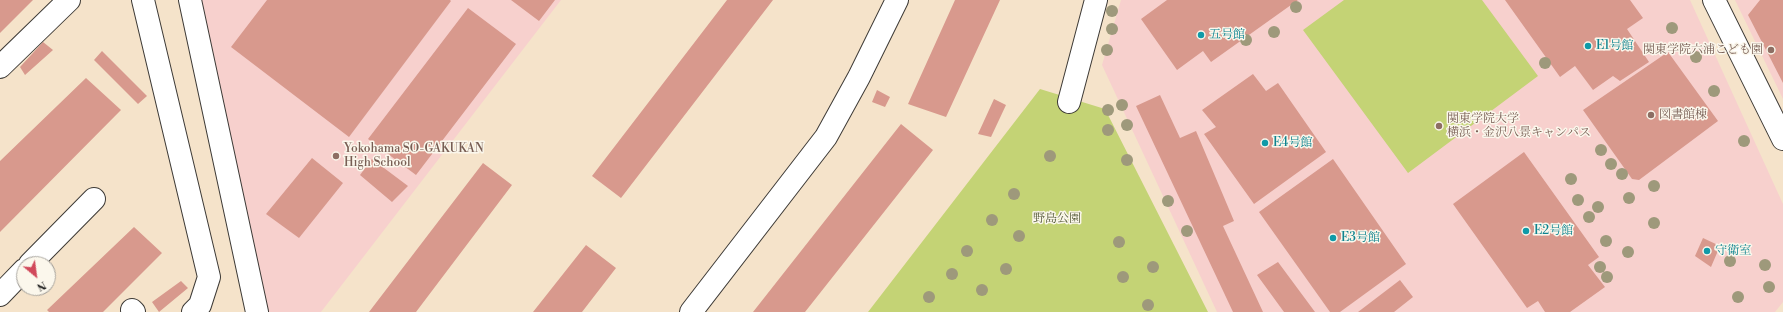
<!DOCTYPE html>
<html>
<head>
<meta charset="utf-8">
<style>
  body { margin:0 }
  #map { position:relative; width:1783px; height:312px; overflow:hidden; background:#f5e3ca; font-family:"Libre Bodoni",serif }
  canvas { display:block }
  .north { position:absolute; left:16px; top:256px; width:40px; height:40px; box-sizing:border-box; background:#fbf7ec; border:1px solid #a29f99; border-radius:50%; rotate:151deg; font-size:11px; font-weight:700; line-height:16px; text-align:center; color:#1c1c1c }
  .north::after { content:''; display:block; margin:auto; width:14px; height:18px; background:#d1495b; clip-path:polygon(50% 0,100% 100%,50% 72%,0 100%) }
</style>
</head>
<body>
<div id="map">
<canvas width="1783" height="312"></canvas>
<div class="north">N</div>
</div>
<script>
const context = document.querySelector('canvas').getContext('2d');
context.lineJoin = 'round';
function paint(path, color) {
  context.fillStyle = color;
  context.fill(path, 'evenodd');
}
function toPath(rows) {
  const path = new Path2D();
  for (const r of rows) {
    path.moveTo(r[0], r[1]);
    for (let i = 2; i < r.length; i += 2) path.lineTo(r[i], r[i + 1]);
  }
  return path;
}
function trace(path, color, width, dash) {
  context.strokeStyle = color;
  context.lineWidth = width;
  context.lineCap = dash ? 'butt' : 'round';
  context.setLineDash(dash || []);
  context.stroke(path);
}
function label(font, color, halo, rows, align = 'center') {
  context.font = font + ' "Libre Bodoni","Noto Serif JP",serif';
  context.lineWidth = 3;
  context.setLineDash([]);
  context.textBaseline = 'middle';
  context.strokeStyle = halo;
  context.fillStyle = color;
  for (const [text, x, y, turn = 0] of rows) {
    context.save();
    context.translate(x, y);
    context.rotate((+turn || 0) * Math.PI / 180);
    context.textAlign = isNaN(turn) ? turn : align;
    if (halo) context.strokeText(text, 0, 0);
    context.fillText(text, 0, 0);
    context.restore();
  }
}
paint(toPath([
  [198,0,561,0,321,312,264,312],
  [1121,0,1690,0,1783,204,1783,302,1775,312,1217,312,1102,65],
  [1735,0,1783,0,1783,99]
]), '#f7d0cd');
paint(toPath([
  [1344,0,1482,0,1538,76,1408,173,1303,30],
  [1040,89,1105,109,1208,312,868,312]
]), '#c4d375');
paint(toPath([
  [0,0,33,0,0,33],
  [267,0,450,0,451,1,349,137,231,47],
  [511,0,555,0,539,21],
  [727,0,773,0,621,198,592,176],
  [955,0,1000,0,946,117,908,104],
  [1167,0,1298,0,1211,62,1203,51,1177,70,1141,19],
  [1505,0,1630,0,1643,18,1627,29,1649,62,1620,81,1613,76,1593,90,1575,66,1560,77],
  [1760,0,1783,0,1783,83,1748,15],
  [468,8,516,44,416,175,368,139],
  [43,42,53,50,25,75,20,67],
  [102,51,147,96,138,104,94,60],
  [1668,52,1718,121,1639,180,1632,179,1583,110],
  [1253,74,1266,91,1278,83,1326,152,1254,204,1204,134,1216,127,1202,110],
  [86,78,121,110,0,232,0,161],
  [877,90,890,97,885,107,872,102],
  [1160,95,1180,138,1196,131,1234,221,1223,226,1263,312,1233,312,1136,106],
  [994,99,1006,105,991,137,978,134],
  [901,124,933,150,805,312,753,312],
  [1524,152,1599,257,1588,265,1605,287,1570,312,1545,312,1538,301,1527,308,1453,204],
  [312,158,343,183,299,238,266,214],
  [372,159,408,186,392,202,360,175],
  [1333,159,1406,264,1340,312,1330,312,1259,212],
  [483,163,512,185,416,312,369,312],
  [134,227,162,253,103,312,49,312,47,310],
  [1703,238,1720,246,1711,267,1695,256],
  [586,245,616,268,582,312,533,312],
  [1278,262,1315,312,1284,312,1257,275],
  [1400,280,1413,297,1394,312,1358,312],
  [181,281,188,288,159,312,152,302]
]), '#d8998d');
const minor = toPath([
  [143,0,209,277,200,305,193,312],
  [190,0,257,312],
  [1714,0,1783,139],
  [0,67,69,0],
  [1069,102,1096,0],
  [30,264,94,199],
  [0,295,24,270],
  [132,310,134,312],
  [691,312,826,137,859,77,897,0]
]);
trace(minor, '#3d3a36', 24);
trace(minor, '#fff', 22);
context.fillStyle = '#9e997b';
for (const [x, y] of [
  [1296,7],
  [1112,11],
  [1672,28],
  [1112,29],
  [1274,32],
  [1246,40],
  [1107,50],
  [1696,57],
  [1545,63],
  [1714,91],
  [1122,105],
  [1108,110],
  [1127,125],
  [1108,130],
  [1744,141],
  [1601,150],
  [1050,156],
  [1127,160],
  [1611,164],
  [1622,174],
  [1571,179],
  [1654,186],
  [1014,194],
  [1629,198],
  [1578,200],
  [1168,201],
  [1598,207],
  [1589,217],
  [992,220],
  [1654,223],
  [1187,231],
  [1019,236],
  [1606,241],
  [1119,242],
  [967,251],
  [1628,252],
  [1730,261],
  [1765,265],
  [1153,267],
  [1600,267],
  [1006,269],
  [952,274],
  [1123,277],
  [1607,277],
  [1769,287],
  [982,290],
  [929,297],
  [1738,297],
  [1148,305]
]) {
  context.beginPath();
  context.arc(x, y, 6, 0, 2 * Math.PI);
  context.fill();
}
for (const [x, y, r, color] of [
  [1201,35,4,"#0f9aa8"],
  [1588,46,4,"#0f9aa8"],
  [1771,50,4,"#8d6e63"],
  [1651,115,4,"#8d6e63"],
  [1439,126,4,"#8d6e63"],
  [1265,143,4,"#0f9aa8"],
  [336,156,4,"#8d6e63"],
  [1526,231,4,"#0f9aa8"],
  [1333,238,4,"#0f9aa8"],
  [1707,251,4,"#0f9aa8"]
]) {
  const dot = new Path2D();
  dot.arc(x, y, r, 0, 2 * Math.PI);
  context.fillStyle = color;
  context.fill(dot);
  trace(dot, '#fbf7ec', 1.5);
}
label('12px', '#0d838f', '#fbf7ec', [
  ["五号館",1209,35],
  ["E1号館",1596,46],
  ["E4号館",1273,143],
  ["E2号館",1534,231],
  ["E3号館",1341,238],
  ["守衛室",1715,251]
], 'left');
label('12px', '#785e54', '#fbf7ec', [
  ["関東学院六浦こども園",1763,50,"right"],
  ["図書館棟",1659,115],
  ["関東学院大学",1447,119],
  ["横浜・金沢八景キャンパス",1447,133],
  ["Yokohama SO-GAKUKAN",344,149],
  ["High School",344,163]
], 'left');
label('12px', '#575c3b', '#fbf7ec', [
  ["野島公園",1057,219]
]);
</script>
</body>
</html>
